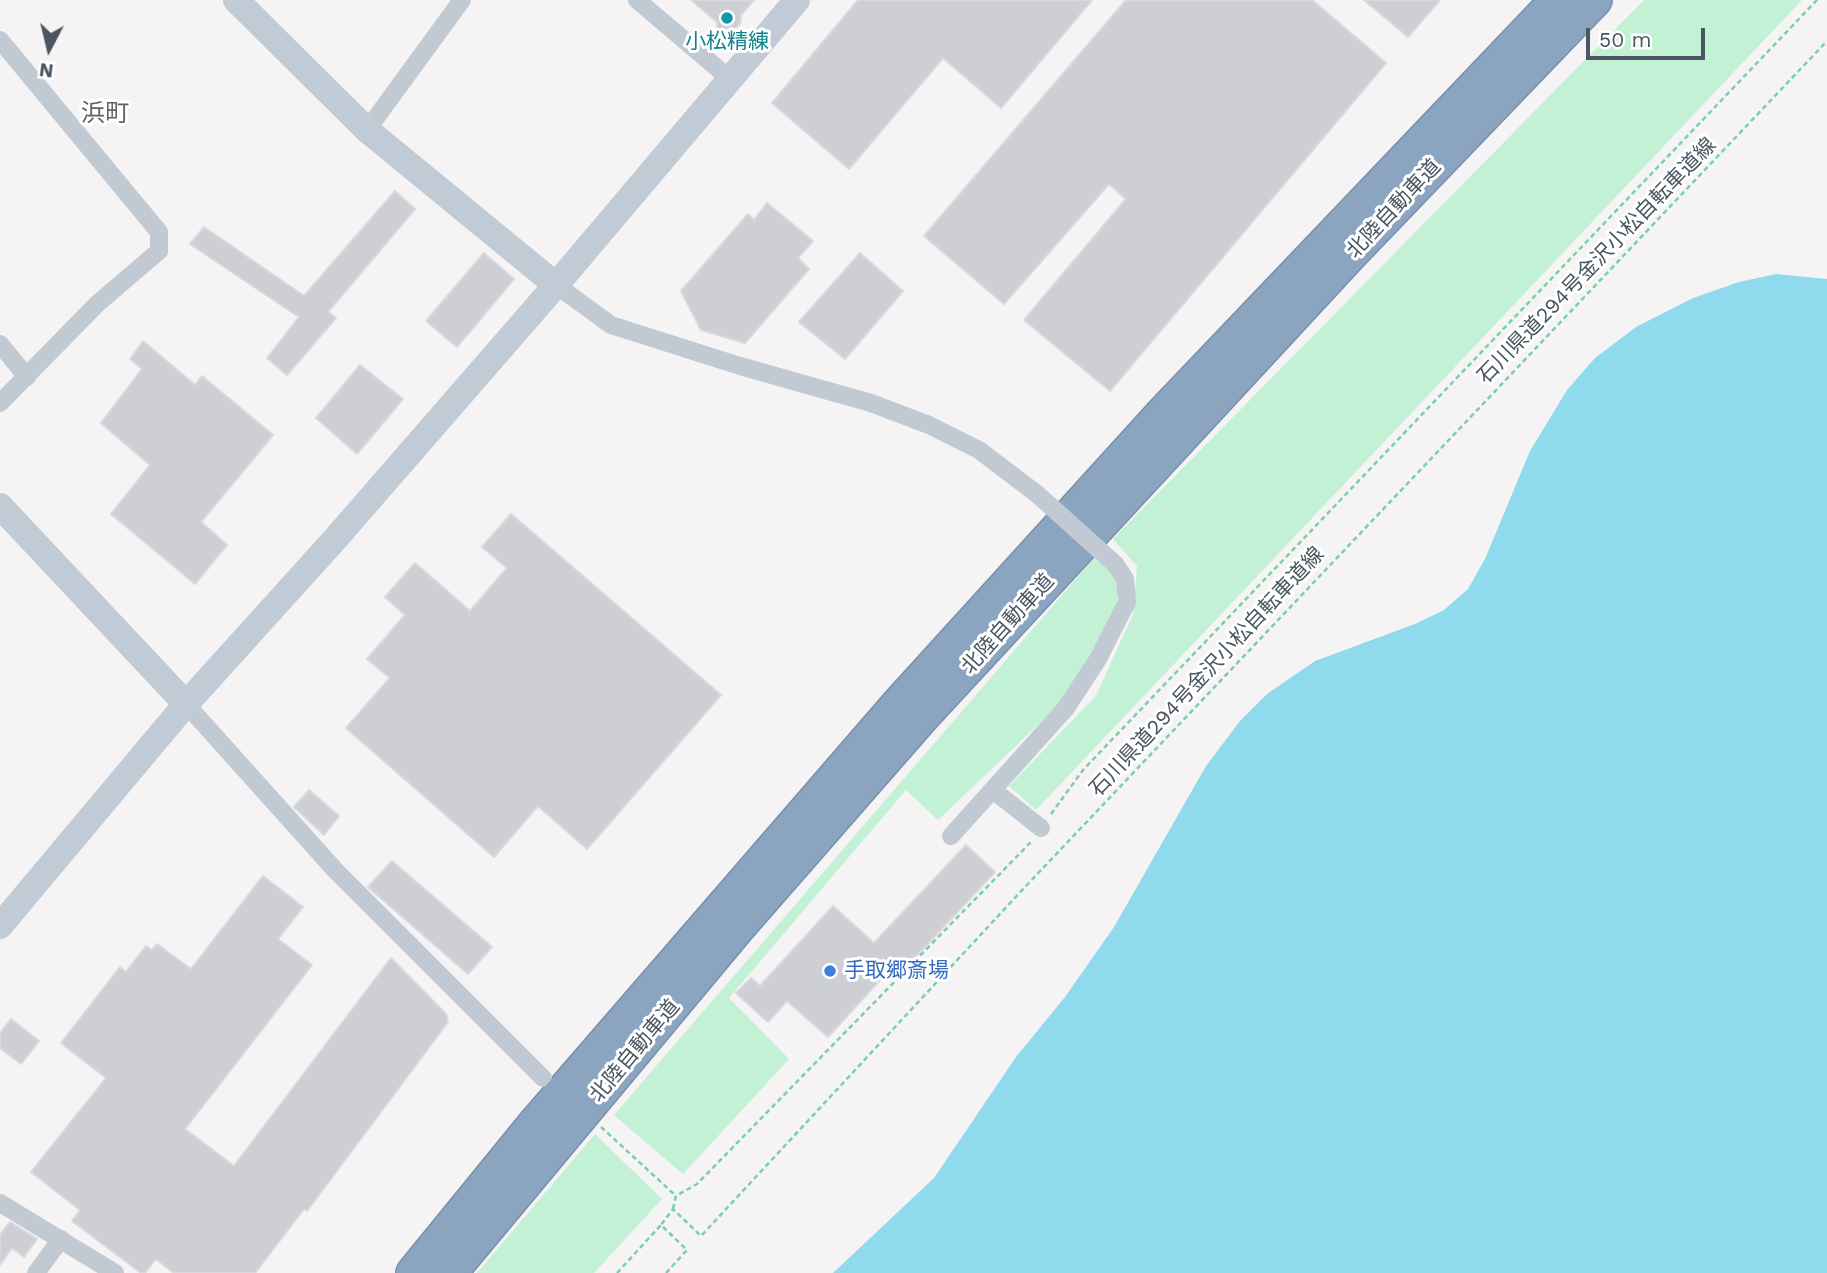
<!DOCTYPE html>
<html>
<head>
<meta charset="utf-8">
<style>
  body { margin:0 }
  #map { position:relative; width:1827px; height:1273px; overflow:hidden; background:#f5f3f3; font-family:"Work Sans",sans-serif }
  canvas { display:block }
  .north { position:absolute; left:14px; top:14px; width:70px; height:70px; -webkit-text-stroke:5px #fff; paint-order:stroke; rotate:187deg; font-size:19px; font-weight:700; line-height:28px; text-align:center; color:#4a5661 }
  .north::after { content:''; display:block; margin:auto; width:24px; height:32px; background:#4a5661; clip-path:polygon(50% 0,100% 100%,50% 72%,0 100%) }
  .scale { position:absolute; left:1586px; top:28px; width:119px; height:32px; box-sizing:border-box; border:4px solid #4a5661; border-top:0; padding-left:9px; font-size:21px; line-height:24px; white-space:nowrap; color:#4a5661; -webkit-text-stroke:5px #fff; paint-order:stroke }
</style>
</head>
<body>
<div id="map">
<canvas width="1827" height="1273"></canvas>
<div class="north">N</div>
<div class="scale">50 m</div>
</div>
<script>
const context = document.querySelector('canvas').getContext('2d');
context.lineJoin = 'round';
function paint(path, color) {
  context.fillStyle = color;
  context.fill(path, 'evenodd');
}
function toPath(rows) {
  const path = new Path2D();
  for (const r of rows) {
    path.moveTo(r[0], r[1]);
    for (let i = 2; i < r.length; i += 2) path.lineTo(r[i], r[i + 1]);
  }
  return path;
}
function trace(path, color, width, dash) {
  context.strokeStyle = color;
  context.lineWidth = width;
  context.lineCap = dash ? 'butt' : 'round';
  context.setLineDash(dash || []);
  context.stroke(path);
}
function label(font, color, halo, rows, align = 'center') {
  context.font = font + ' "Work Sans","Noto Sans JP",sans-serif';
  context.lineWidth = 6;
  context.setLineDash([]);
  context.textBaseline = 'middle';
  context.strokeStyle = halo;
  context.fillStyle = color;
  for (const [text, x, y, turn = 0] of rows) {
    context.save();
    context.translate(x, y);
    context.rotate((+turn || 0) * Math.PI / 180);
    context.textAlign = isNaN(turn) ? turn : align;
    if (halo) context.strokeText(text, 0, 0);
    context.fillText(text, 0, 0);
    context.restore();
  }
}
paint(toPath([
  [1644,0,1802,0,1036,810,1009,786,1096,696,1133,614,1137,566,1113,539],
  [1094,558,1111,572,1119,590,1114,614,1061,703,938,820,906,790,729,998,789,1059,683,1174,614,1115],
  [595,1134,662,1199,594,1273,477,1273]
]), '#c3f1d5');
paint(toPath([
  [1776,274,1827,279,1827,1273,833,1273,934,1178,1016,1057,1065,997,1114,927,1206,766,1240,721,1267,694,1315,661,1415,624,1444,610,1468,589,1485,559,1530,451,1567,390,1595,358,1636,327,1693,298,1739,282]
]), '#90daee');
const building = toPath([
  [691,0,754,0,741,15,740,24,731,33,717,31,717,22,691,0],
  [858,0,1092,0,1001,108,943,58,849,169,772,103,858,0],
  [1126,0,1312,0,1386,63,1110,391,1024,320,1126,199,1109,184,1004,304,924,236,1126,0],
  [1364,0,1440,0,1408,37,1364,0],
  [395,191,415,209,328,312,336,318,287,375,267,358,299,317,190,244,204,227,304,296,395,191],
  [767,203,813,241,798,258,809,269,745,343,701,330,681,291,748,214,754,220,767,203],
  [484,253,514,279,457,347,426,321,484,253],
  [860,253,903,291,845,359,799,322,860,253],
  [143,341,195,385,202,376,273,435,201,522,227,545,195,584,111,514,150,465,101,423,142,369,130,359,143,341],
  [360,365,403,399,357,454,316,418,360,365],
  [511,514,721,695,587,849,538,806,494,857,346,728,390,678,367,659,405,615,385,597,415,563,470,611,507,568,482,547,511,514],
  [309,790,339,816,324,835,294,807,309,790],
  [966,845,995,872,908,965,900,958,828,1037,787,1001,768,1022,736,993,751,978,760,986,833,906,874,943,966,845],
  [392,861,492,947,468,974,368,887,392,861],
  [263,876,303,907,278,939,312,965,185,1129,234,1166,391,958,446,1014,448,1022,307,1211,304,1209,255,1273,174,1273,156,1259,145,1273,141,1273,72,1221,80,1210,31,1172,106,1078,61,1043,120,967,126,972,146,946,152,950,157,944,191,969,263,876],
  [11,1019,39,1041,21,1064,0,1048,0,1033,11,1019],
  [10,1222,37,1239,24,1257,12,1248,0,1265,0,1235,10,1222]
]);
paint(building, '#cdcfd5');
trace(building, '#d7d9de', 2);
const highway = toPath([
  [413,1273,537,1121,899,703,1160,416,1557,0],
  [450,1273,737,929,925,714,1350,255,1595,0]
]);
trace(highway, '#7690ad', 36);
trace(toPath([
  [1051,814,1083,770,1817,0],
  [601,1127,676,1196],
  [673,1209,676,1196,697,1184,1031,842],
  [617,1273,661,1225],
  [666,1273,687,1250,661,1225,673,1209,701,1236,1025,887,1827,41]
]), '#7ad0a6', 2.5, [5, 3.5]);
trace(toPath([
  [637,0,730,79],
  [0,40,159,232,159,251,97,304,0,403],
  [367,130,462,0],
  [556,285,611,325,740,366,871,403,929,425,979,450,1037,494],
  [0,344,27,377],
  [186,704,335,870,543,1078],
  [993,790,1041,828],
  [951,836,1066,708,1098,659,1127,602,1125,579,1115,564],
  [0,1203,115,1273],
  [36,1273,61,1239]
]), '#c1cad2', 18);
trace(toPath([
  [236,0,367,130,556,285],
  [0,506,186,704],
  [0,926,186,704,336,538,556,285,797,0]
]), '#c1cbd6', 26);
trace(highway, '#8ba5c1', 33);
trace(toPath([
  [1037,494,1115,564]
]), '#c1cad2', 18);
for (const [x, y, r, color] of [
  [727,18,7,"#0f9aa8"],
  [830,971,7,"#3f7fe0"]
]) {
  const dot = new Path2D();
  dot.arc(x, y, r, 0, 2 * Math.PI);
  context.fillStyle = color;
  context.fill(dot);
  trace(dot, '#fff', 2.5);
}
label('21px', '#0d838f', '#fff', [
  ["小松精練",727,42]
]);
label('21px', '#4a5661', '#fff', [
  ["北陸自動車道",1394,209,-47],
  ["石川県道294号金沢小松自転車道線",1597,261,-46],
  ["北陸自動車道",1008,624,-48],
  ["石川県道294号金沢小松自転車道線",1207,672,-47],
  ["北陸自動車道",635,1051,-50]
]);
label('21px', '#366cbe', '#fff', [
  ["手取郷斎場",844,971]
], 'left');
label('24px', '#5f6368', '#fff', [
  ["浜町",105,114]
]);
</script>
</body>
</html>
